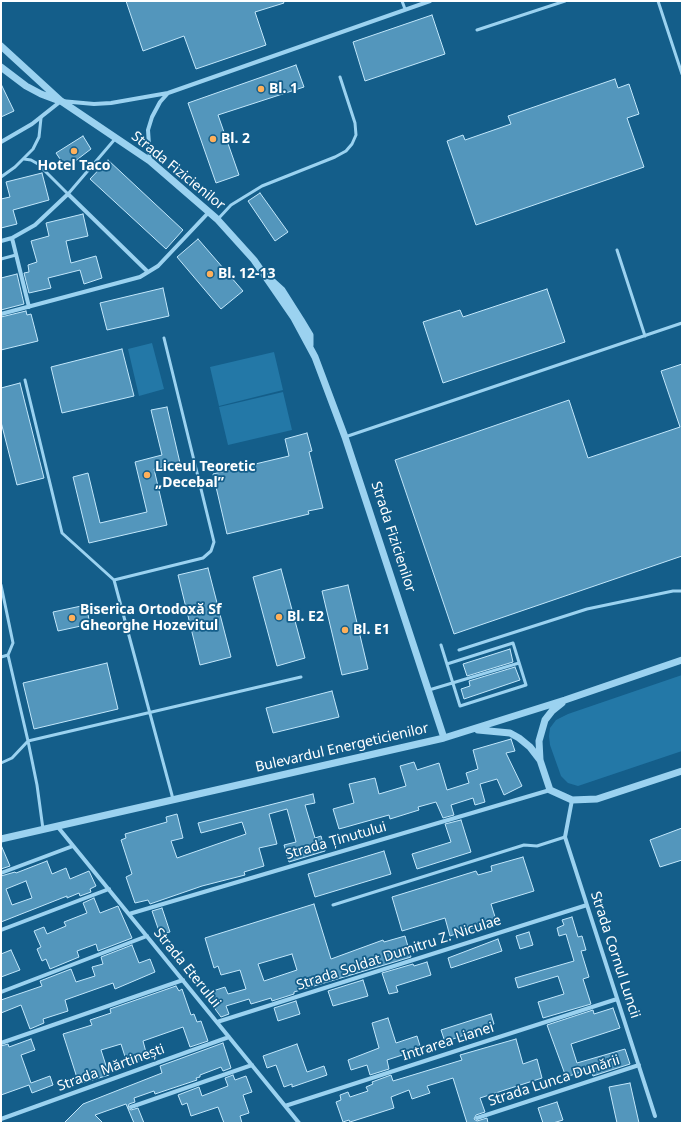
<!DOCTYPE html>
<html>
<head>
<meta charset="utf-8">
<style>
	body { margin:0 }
	#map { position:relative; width:683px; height:1124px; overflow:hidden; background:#145e8a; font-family:"Noto Sans",sans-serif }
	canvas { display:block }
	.frame { position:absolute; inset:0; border:2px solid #fff; pointer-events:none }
</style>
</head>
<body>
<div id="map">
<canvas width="683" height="1124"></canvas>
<div class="frame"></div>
</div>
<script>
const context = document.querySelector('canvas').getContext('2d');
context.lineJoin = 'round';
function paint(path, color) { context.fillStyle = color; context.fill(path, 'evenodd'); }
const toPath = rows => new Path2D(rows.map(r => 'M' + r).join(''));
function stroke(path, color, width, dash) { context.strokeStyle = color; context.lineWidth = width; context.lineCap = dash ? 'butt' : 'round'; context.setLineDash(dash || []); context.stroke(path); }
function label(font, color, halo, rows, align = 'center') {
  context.font = font + ' "Noto Sans",sans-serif'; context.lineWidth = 3.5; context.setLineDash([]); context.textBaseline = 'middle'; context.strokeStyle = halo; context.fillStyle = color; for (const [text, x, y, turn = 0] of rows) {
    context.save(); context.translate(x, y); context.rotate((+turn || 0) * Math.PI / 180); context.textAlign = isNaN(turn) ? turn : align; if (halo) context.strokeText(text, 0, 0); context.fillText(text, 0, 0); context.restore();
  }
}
paint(toPath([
	[152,343,164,389,139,396,128,349],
	[274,352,283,390,219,406,210,367],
	[283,392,292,430,228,445,219,407],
	[682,675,682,751,578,786,568,783,561,776,550,745,549,736,550,728,556,720,568,714]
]), '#2378a7');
const building = toPath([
	[126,1,283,1,284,3,255,12,266,45,196,69,184,36,143,51,126,1],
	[432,15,445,54,365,81,353,42,432,15],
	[296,65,304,87,218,115,239,175,216,183,188,103,296,65],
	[615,79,618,88,629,84,639,114,627,118,644,167,476,225,447,141,463,135,465,140,511,124,508,116,615,79],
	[1,84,14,111,1,117,1,84],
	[83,136,91,149,66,168,56,153,83,136],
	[108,160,183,230,166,249,90,179,108,160],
	[42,173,49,200,13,210,17,224,1,228,1,199,10,197,6,182,42,173],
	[260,193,288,232,275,241,248,201,260,193],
	[83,214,88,236,66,241,71,263,96,256,102,278,84,284,80,270,48,278,51,288,29,293,24,273,29,272,28,265,37,262,31,241,49,236,46,223,83,214],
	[198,239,243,291,221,309,177,257,198,239],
	[17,274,24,304,1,310,1,278,17,274],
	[163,288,169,316,107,330,100,303,163,288],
	[547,289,565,342,443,383,423,322,460,310,463,317,547,289],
	[26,311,27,315,31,314,38,341,1,350,1,317,26,311],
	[122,349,134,396,62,413,51,367,122,349],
	[682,364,682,556,454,634,395,460,569,400,588,458,680,427,661,371,682,364],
	[20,383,44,478,17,485,1,422,1,388,20,383],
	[167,407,180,463,154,469,167,525,89,543,73,477,88,473,100,523,147,512,135,462,162,455,151,410,167,407],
	[307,433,312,451,309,452,323,508,308,511,309,514,227,534,213,474,289,456,285,439,307,433],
	[208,568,231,657,200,665,178,575,208,568],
	[281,569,305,658,277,666,253,577,281,569],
	[348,585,368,669,342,675,322,591,348,585],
	[86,605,90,624,58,631,53,612,86,605],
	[510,649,513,662,467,676,463,664,510,649],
	[107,663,118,709,34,729,23,683,107,663],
	[515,667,520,680,464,699,461,689,470,686,469,681,515,667],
	[332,691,339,717,273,733,266,708,332,691],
	[511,739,515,751,506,753,522,786,504,795,497,779,480,784,485,802,475,805,473,798,451,805,454,815,443,818,436,802,418,807,419,810,390,819,389,815,339,829,333,809,354,803,349,784,375,778,379,794,406,786,400,766,414,762,417,770,439,763,447,790,469,783,466,773,478,769,473,750,511,739],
	[313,794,315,803,305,805,315,838,321,836,325,851,289,862,284,845,296,842,287,809,269,814,277,844,259,848,264,866,244,872,245,875,202,886,150,904,148,900,135,903,126,877,132,874,121,840,126,838,125,834,167,822,166,817,177,814,183,838,171,841,177,858,246,834,242,822,201,833,198,823,313,794],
	[461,820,471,852,417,869,412,854,451,842,445,824,461,820],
	[682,828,682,860,660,867,650,840,682,828],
	[1,845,10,866,1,869,1,845],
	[384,851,391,874,315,897,308,874,384,851],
	[523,857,534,891,491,904,496,920,450,936,445,918,402,931,392,897,476,871,478,875,492,871,491,866,523,857],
	[47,861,52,874,66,868,70,879,89,871,96,886,90,889,91,892,80,896,79,893,67,898,67,896,1,922,1,876,15,872,16,873,47,861],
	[26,881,32,898,12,905,6,889,26,881],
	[94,898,100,913,118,906,132,938,98,951,96,944,77,951,79,957,50,969,46,959,42,961,37,949,41,947,34,931,44,927,47,934,66,926,64,922,87,913,83,903,94,898],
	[314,904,331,959,383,940,384,942,405,936,411,957,294,992,294,994,272,1001,271,998,251,1004,249,999,226,1006,229,1014,221,1017,204,994,225,987,228,994,246,989,240,970,221,975,218,966,214,968,205,938,314,904],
	[292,954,297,970,264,981,258,964,292,954],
	[162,908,170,932,160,934,152,911,162,908],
	[572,917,578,937,582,936,586,950,581,951,589,977,583,979,591,1004,543,1018,538,1002,564,994,558,976,518,988,515,978,574,961,566,934,559,936,557,928,564,925,562,920,572,917],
	[529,932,533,945,520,949,516,936,529,932],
	[498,939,502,951,451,968,448,958,498,939],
	[132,945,139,963,150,959,155,972,115,989,113,983,65,1000,68,1011,43,1019,44,1023,30,1029,21,1005,1,1013,1,1000,42,986,40,981,71,969,76,982,95,976,92,967,103,964,101,957,132,945],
	[11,950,20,970,1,977,1,954,11,950],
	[427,962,431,975,396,986,398,992,389,994,382,973,413,964,414,966,427,962],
	[363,980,368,996,333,1006,328,991,363,980],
	[176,986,179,991,182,989,191,1015,194,1014,197,1022,201,1021,208,1041,190,1047,183,1027,143,1041,147,1056,138,1059,139,1062,128,1066,121,1044,101,1050,109,1075,79,1084,63,1034,92,1025,90,1020,111,1013,110,1009,176,986],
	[296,1001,300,1014,278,1021,274,1008,296,1001],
	[613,1008,620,1028,571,1044,577,1063,625,1049,630,1064,593,1076,590,1069,566,1077,547,1025,593,1010,594,1014,613,1008],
	[491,1014,494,1024,445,1042,441,1030,491,1014],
	[388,1018,396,1043,417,1036,421,1049,387,1060,389,1069,370,1075,367,1065,351,1070,348,1060,379,1048,372,1023,388,1018],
	[31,1039,35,1050,21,1055,31,1083,50,1076,53,1085,32,1093,29,1085,1,1095,1,1046,8,1044,9,1047,31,1039],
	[516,1039,523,1064,537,1059,542,1078,480,1098,485,1112,476,1115,474,1119,477,1121,487,1118,488,1123,467,1123,453,1078,427,1086,430,1093,412,1099,409,1090,391,1097,394,1108,350,1122,349,1120,343,1122,336,1102,341,1100,340,1095,348,1092,350,1097,368,1091,366,1087,373,1084,372,1082,391,1075,393,1081,462,1060,460,1055,516,1039],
	[223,1043,231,1068,223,1071,221,1067,200,1075,200,1077,196,1078,197,1080,155,1094,154,1091,134,1098,135,1102,129,1104,128,1108,131,1110,138,1108,144,1123,134,1123,126,1104,95,1115,103,1123,64,1123,83,1104,162,1073,160,1066,223,1043],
	[297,1044,307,1072,324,1066,327,1075,292,1087,292,1084,284,1087,276,1065,267,1068,263,1056,297,1044],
	[233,1075,235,1080,246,1076,252,1092,243,1095,249,1113,240,1116,242,1123,224,1123,218,1107,191,1116,187,1103,182,1105,178,1095,199,1087,202,1096,228,1086,225,1078,233,1075],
	[630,1083,639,1123,617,1123,609,1087,630,1083],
	[557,1102,563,1120,553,1123,543,1123,538,1108,557,1102]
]);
paint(building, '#5396bc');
stroke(building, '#c2e7fb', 1);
stroke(toPath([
	[402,1,405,9],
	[658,1,682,74],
	[477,30,565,1],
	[24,159,31,160,38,164,68,194,115,139],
	[1,177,15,167,33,149,39,137,41,118],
	[218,219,231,205,262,186,335,157,346,151,352,144,356,135,355,123,340,77],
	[617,250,645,336],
	[1,259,16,255],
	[25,380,62,533,114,580,173,799],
	[345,437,682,323],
	[114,580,203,558,211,551,214,542,164,338],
	[1,585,13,643,8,655,28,741,12,758,1,763],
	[441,645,460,706,526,685,513,643,447,664],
	[459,650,587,609,673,591,682,591],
	[1,657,8,655],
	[429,690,519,663],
	[43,829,37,785,28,741,301,677],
	[333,905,524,845,537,846,565,837]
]), '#9bd2f0', 3);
stroke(toPath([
	[1,142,32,124,61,101,94,104,111,103,168,93,430,1],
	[150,160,148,130,152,117,160,102,168,93],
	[12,238,29,307],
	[1,241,12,238,35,225,68,194,148,272],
	[1,314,140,277,158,266,209,212],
	[572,800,565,837,655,1116],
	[57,826,299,1123],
	[1,873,73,846],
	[129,914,550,790],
	[1,930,109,889],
	[1,992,147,936],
	[217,1022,587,905],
	[1,1043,183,980],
	[285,1106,617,999],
	[131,1107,252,1065],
	[477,1118,639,1065],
	[1,1119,229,1037]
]), '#9bd2f0', 4);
stroke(toPath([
	[1,46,61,101,150,161,217,219,254,260,294,318,315,357,345,437,444,738],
	[1,67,26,86,41,94,57,100],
	[270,279,282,290,301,320,310,335,310,345],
	[562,703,552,711,545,720,539,741,540,760,550,790,572,800,597,799,682,771],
	[478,730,510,733,519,738,530,747,540,760],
	[1,839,444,738,565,700,682,660]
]), '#9bd2f0', 7);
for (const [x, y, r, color] of [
	[261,89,4,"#ffb05a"],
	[213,139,4,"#ffb05a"],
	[74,151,4,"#ffb05a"],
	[210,274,4,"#ffb05a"],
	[147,475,4,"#ffb05a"],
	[279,617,4,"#ffb05a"],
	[72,618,4,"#ffb05a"],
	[345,630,4,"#ffb05a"]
]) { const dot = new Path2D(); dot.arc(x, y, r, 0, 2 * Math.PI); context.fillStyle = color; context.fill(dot); stroke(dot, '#145e8a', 1.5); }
label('bold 14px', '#fff', '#145e8a', [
	["Bl. 1",269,89],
	["Bl. 2",221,139],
	["Hotel Taco",74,166,"center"],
	["Bl. 12-13",218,274],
	["Liceul Teoretic",155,467],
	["„Decebal”",155,483],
	["Biserica Ortodoxă Sf",80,610],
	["Gheorghe Hozevitul",80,626],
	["Bl. E2",287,617],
	["Bl. E1",353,630]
], 'left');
label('14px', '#fff', '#145e8a', [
	["Strada Fizicienilor",178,171,39],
	["Strada Fizicienilor",393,537,72],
	["Bulevardul Energeticienilor",342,748,-13],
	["Strada Ținutului",336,841,-16],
	["Strada Soldat Dumitru Z. Niculae",399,953,-18],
	["Strada Cornul Luncii",615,955,72],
	["Strada Eterului",187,968,51],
	["Intrarea Lianei",448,1042,-18],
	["Strada Mărtinești",111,1068,-20],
	["Strada Lunca Dunării",554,1081,-18]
]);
</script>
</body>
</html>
